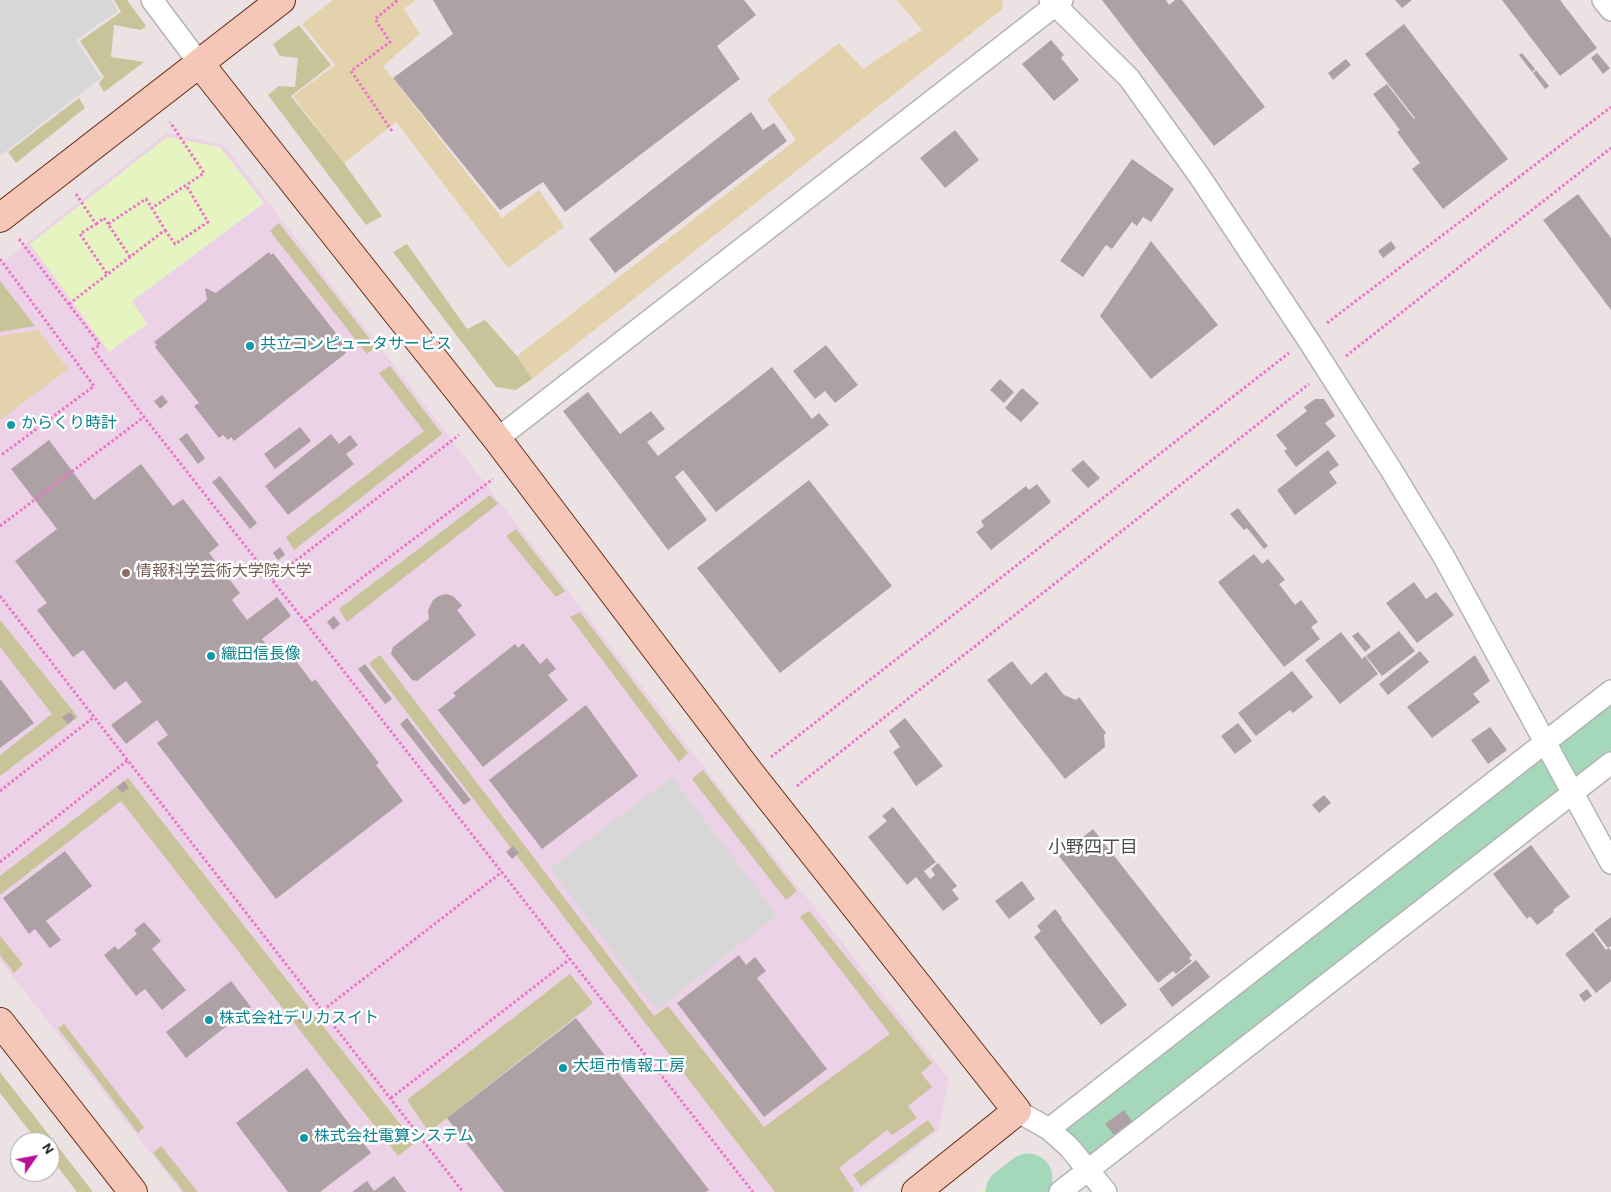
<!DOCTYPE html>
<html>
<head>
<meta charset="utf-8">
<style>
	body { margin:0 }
	#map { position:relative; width:1611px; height:1192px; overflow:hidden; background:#ece2e3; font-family:Overpass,sans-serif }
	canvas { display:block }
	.north { position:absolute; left:10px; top:1132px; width:50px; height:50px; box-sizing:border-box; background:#fff; border:1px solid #a4a4a4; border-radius:50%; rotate:57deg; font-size:14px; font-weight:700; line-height:20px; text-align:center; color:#1b1b1b }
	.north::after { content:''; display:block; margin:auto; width:18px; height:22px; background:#b71098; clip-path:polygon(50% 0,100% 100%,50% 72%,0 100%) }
</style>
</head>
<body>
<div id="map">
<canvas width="1611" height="1192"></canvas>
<div class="north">N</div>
</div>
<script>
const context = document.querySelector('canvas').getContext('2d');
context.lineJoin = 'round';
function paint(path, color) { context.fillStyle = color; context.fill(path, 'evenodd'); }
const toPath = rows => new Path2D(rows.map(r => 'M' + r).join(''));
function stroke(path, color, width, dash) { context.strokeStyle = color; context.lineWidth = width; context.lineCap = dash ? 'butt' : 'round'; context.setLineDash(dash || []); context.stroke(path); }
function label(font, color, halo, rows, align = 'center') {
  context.font = font + ' Overpass,"Noto Sans JP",sans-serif'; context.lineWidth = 5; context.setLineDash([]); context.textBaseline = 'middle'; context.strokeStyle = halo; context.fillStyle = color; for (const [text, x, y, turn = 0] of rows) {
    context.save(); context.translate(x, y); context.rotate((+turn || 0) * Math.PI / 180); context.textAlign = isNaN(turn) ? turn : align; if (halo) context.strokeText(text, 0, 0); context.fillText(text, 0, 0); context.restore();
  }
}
paint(toPath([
	[167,133,224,145,708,772,949,1079,938,1131,858,1192,181,1192,0,960,0,264]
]), '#ecd2e6');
paint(toPath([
	[333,0,416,0,404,9,420,34,383,66,502,218,539,190,564,227,508,268,396,122,344,163,293,96,335,65,302,24],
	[897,0,1003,0,1002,9,532,379,517,356,796,140,767,99,839,43,863,69,922,30],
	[38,330,68,369,0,420,0,336]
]), '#e3d2ab');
paint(toPath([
	[114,0,127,0,146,26,141,30,114,25,111,57,144,62,104,92,99,83,104,77,80,41,121,12],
	[299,25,331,65,291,96,344,163,382,216,366,225,268,95,279,86,295,87,298,58,280,56,273,44],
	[79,98,85,108,16,163,8,152],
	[279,223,376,347,367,354,270,231],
	[407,244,467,329,485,320,517,356,532,379,516,390,496,387,393,252],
	[0,281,35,326,0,332],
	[390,366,442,434,294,550,286,537,424,431,379,373],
	[490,495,498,504,347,622,339,609],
	[516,529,565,591,556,597,506,536],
	[580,612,688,753,679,762,570,617],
	[0,620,78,717,0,776,0,755,52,714,0,647],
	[380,655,654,1016,668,1006,764,1127,890,1034,800,917,809,911,932,1063,921,1073,932,1087,908,1106,917,1118,892,1135,887,1130,839,1168,854,1190,852,1192,775,1192,369,663],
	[703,770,797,891,786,900,692,779],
	[128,778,415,1143,398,1156,121,801,0,895,0,876],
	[0,936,23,964,14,973,0,955],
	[570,974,593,1003,429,1132,407,1100],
	[64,1024,144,1127,138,1133,58,1028],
	[0,1072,93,1192,77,1192,50,1157,50,1142,38,1142,0,1093],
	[928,1120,935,1130,861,1186,853,1175],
	[161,1146,198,1192,184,1192,153,1153]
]), '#c8c399');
paint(toPath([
	[167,137,220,147,264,203,132,301,147,324,109,352,30,244],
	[1016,1165,1039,1192,981,1192]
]), '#e6f4c1');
paint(toPath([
	[0,0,111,0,118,11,76,40,101,78,0,156],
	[672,777,777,915,657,1010,550,869]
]), '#d7d7d7');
stroke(toPath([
	[1578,754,1611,728],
	[1087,1132,1546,779],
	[1010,1192,1028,1178]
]), '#a5d7ba', 49);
paint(toPath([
	[433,0,744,0,756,15,717,46,740,79,565,212,543,182,500,210,393,78,453,34],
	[1102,0,1166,0,1169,5,1175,0,1182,0,1265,107,1214,146],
	[1395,0,1412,0,1402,8],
	[1502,0,1560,0,1597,48,1560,76],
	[1404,24,1508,159,1443,209,1412,169,1420,163,1397,132,1400,130,1373,94,1387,84,1414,119,1415,118,1365,54],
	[1051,40,1064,55,1061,58,1079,80,1054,101,1022,64],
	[1522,53,1535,69,1532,72,1519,55],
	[1597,53,1610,68,1603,74,1591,58],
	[1346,59,1351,65,1333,80,1328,73],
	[1536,70,1549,86,1545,89,1533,73],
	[751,112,763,130,774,123,787,141,615,273,589,239],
	[955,130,979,160,945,188,920,158],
	[1132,159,1174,189,1151,222,1143,217,1137,226,1132,222,1112,249,1106,245,1083,277,1060,261],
	[1578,194,1611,238,1611,310,1543,220],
	[1151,241,1218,325,1151,379,1100,316],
	[1391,241,1396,248,1383,258,1378,251],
	[269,252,271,255,273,253,346,346,343,348,346,353,234,441,231,437,228,440,223,435,219,438,194,406,199,403,155,347,157,345,154,342,207,300,205,288,216,293],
	[826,345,858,385,835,403,825,391,815,399,793,371],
	[772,367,812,419,819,413,829,425,716,512,683,470,675,477,707,520,668,550,563,411,588,392,620,434,651,411,665,429,647,442,658,456],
	[1000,379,1014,392,1004,403,990,390],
	[1022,388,1039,403,1021,422,1005,408],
	[162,395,168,402,160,409,154,401],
	[1315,399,1324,399,1335,416,1325,423,1336,436,1296,467,1284,451,1287,449,1276,435,1307,411,1304,407],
	[300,427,311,441,275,469,264,454],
	[187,433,205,458,198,464,179,439],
	[331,434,339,444,350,435,358,445,346,454,354,464,288,515,265,486],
	[49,440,94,500,141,464,173,506,183,499,219,545,209,553,240,593,232,600,247,620,277,597,291,616,262,639,273,654,284,645,312,682,315,679,379,763,376,765,403,801,276,899,157,743,168,735,157,720,126,744,111,725,142,702,126,681,114,690,83,650,73,657,37,610,47,603,15,561,57,529,11,469],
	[1328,450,1339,465,1329,472,1337,483,1295,515,1277,490],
	[1083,460,1100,478,1088,488,1071,470],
	[220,476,257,523,250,529,212,482],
	[809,480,892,586,780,673,697,568],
	[1037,484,1051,502,991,550,976,532,984,526,981,521,1026,486,1029,490],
	[1238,508,1268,546,1264,549,1247,528,1244,530,1230,514],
	[280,547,285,555,278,560,273,553],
	[1254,554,1262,564,1268,559,1285,580,1279,584,1295,605,1301,600,1318,622,1311,627,1320,639,1284,667,1218,582],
	[1414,582,1426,599,1436,592,1454,615,1417,643,1386,603],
	[446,594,453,596,461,604,462,606,457,610,476,635,417,681,412,680,391,654,393,647,429,619,428,610,433,600,439,596],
	[334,616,340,624,333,630,327,622],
	[1399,631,1415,651,1382,676,1366,656],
	[1341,632,1362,659,1365,656,1378,674,1340,704,1305,660],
	[1358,632,1371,647,1365,652,1352,636],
	[523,643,540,664,547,658,556,669,548,675,568,700,483,767,438,710,456,696,453,693,515,644,518,648],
	[1420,651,1429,662,1388,695,1379,684],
	[1475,655,1490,681,1473,694,1480,702,1432,738,1407,707],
	[1012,661,1031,685,1046,672,1064,695,1076,700,1079,697,1106,733,1104,735,1105,747,1065,779,987,680],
	[365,664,392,699,385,704,358,669],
	[1292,671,1313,697,1293,713,1290,710,1256,736,1238,713],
	[0,679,34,723,0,748],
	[586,705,638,776,542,849,489,780],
	[70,712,75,718,68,724,62,717],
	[407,718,471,800,464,805,400,724],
	[905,718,943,766,916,786,893,752,900,747,889,731],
	[1238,723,1252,741,1235,754,1221,736],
	[1490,727,1507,750,1488,764,1471,740],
	[124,781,129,788,122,793,117,787],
	[1324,795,1331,803,1319,813,1312,805],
	[893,807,936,862,924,871,930,879,935,875,931,869,938,863,957,886,943,897,952,890,959,899,943,911,916,877,907,885,868,837,887,821,882,816],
	[1093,829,1192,955,1189,958,1192,961,1176,974,1173,971,1158,983,1059,856],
	[1531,845,1570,897,1553,910,1554,912,1537,925,1530,916,1527,919,1493,874],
	[513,846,519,853,512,859,506,852],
	[65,851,92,886,46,921,61,940,50,948,35,929,29,934,3,898],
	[1022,881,1035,899,1009,919,995,901],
	[1055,909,1062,918,1061,919,1127,1005,1101,1025,1034,937,1041,931,1037,926],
	[1611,917,1611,946,1608,948,1594,930],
	[144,922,161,941,152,949,186,990,162,1010,145,989,136,996,104,955,115,946,118,950,137,934,134,930],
	[1593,932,1606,950,1609,948,1611,951,1611,981,1596,993,1565,954],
	[739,955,746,965,755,957,766,971,757,978,827,1069,764,1117,677,1003],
	[1196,960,1210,977,1172,1007,1159,989],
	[231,981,251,1007,186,1058,166,1032],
	[1587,989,1592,996,1584,1002,1579,995],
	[302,1010,308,1017,300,1023,295,1015],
	[576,1018,709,1190,706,1192,504,1192,447,1118],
	[307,1068,371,1153,320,1192,288,1192,236,1123],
	[1124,1110,1132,1121,1114,1135,1105,1124],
	[394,1176,406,1192,352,1192,367,1181,374,1191]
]), '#ada1a6');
const street = toPath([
	[152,0,200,64],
	[1050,0,1129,78,1200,177,1307,338,1390,468,1444,557,1611,863],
	[1603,0,1611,10],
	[497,439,1062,0],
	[1017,1111,1049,1129,1069,1147,1106,1192],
	[1049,1129,1611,691],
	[1060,1192,1611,763]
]);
const secondary = toPath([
	[200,64,497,439,750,773,1017,1111,916,1192],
	[0,218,281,0],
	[0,1022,133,1192]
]);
stroke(street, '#b4b4b4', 24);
stroke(secondary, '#68280d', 30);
stroke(toPath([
	[392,131,351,71,390,42,375,19,398,0],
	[76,194,96,224,80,234,107,274],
	[96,224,104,218,108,224],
	[165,230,175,244,208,222,186,185],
	[19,239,100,345,93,349,144,417,753,1192],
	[130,257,108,224,146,199,152,208],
	[0,259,94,386,0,456],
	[69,304,165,230,152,208,204,173,170,122],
	[1327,323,1611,107],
	[1346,356,1611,148],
	[0,526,144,417],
	[272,579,459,435],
	[0,596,463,1192],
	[305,621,493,479],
	[771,757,1289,353],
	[797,786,1309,384],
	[0,791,94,717],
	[0,862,128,760],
	[323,1010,502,872],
	[391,1098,570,959]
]), '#ee71ca', 3, [2.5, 2.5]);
stroke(street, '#fff', 21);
stroke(secondary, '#f4c7b8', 28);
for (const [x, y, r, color] of [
	[250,346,5,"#0f9aa8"],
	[11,425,5,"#0f9aa8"],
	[126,573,5,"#8d6e63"],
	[211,656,5,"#0f9aa8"],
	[209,1020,5,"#0f9aa8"],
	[563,1068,5,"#0f9aa8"],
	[304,1138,5,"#0f9aa8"]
]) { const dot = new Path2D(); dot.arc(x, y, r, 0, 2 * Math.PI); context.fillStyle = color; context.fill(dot); stroke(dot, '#fff', 2); }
label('16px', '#0d838f', '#fff', [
	["共立コンピュータサービス",260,346],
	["からくり時計",21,425],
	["織田信長像",221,656],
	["株式会社デリカスイト",219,1020],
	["大垣市情報工房",573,1068],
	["株式会社電算システム",314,1138]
], 'left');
label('16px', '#785e54', '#fff', [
	["情報科学芸術大学院大学",136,573]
], 'left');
label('18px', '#4e4e4e', '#fff', [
	["小野四丁目",1093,849]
]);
</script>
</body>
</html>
